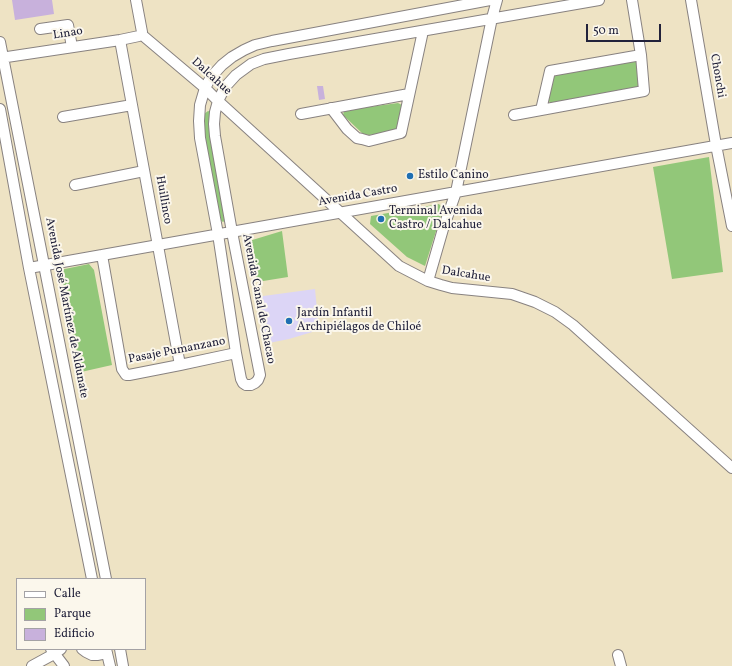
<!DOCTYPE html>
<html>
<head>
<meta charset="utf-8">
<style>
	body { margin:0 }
	#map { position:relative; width:732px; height:666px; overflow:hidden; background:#eee3c4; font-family:Vollkorn,serif }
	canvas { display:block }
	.legend { position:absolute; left:16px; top:578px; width:130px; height:72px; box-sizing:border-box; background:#fbf7ec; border:1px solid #a4a2a5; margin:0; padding:5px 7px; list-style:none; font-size:12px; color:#22223b }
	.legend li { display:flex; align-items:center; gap:8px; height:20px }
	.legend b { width:20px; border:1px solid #a4a2a5 }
	.scale { position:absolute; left:586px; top:24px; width:75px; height:18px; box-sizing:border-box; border:2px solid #22223b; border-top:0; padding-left:5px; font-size:12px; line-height:14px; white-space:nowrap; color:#22223b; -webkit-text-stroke:3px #fbf7ec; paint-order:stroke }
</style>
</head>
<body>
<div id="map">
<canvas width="732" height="666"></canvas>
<ul class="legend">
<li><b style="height:5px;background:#fff"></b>Calle</li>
<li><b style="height:11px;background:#92c779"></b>Parque</li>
<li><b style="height:11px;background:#c8b1dc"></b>Edificio</li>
</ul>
<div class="scale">50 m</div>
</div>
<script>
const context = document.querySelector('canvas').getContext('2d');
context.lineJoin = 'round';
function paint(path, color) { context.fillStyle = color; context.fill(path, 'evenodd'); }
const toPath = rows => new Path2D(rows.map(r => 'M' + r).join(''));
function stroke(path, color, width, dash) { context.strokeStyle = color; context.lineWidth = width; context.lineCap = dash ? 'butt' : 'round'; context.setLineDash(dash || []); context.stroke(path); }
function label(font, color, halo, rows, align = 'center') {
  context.font = font + ' Vollkorn,serif'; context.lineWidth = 4; context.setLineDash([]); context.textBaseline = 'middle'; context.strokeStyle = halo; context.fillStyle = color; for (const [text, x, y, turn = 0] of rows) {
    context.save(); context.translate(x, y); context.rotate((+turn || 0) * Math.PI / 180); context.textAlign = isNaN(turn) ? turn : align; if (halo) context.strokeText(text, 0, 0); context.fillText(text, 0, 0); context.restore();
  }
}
paint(toPath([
	[315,289,319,330,289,339,264,344,256,297]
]), '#dcd5f6');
paint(toPath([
	[635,61,637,61,641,87,551,104,548,100,554,75],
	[398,103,402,105,397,128,395,130,390,132,369,135,363,134,343,115,344,111,347,110],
	[208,111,211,112,226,220,223,222,220,220,204,132,204,114],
	[709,157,723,272,672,279,653,167],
	[439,204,443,209,425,266,407,257,370,224,371,216],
	[282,231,288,277,257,282,249,241],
	[89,264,94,270,112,365,81,372,60,270]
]), '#92c779');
paint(toPath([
	[12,0,52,0,54,14,15,20],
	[317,86,323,86,325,99,319,100]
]), '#c8b1dc');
const minor = toPath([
	[136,0,142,32,141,34,205,88,218,101,399,266,428,281,441,285,452,288,512,294,535,302,555,312,573,325,732,468],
	[490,0,272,41,255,45,244,50,232,57,222,65,211,77,205,88,200,105,199,121,200,138,218,234,236,353,241,379,243,383,246,385,251,385,255,383,258,380,260,375,232,232,215,136,214,124,215,112,218,101,225,87,236,75,251,64,264,59,289,54,599,0],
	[691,0,716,145,732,226],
	[40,29,68,25,72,47],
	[120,40,180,365],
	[0,42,106,579],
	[0,58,120,40,139,36,141,34],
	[331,108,347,129,357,138,362,139,369,141,401,133,423,31],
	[0,109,29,268,92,579],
	[541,110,550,71,641,55],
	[301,114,409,94],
	[514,115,644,91,641,55,632,0],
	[63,117,132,105],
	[75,185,144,171],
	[102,255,122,369,126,375,129,375,180,365,236,353],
	[29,268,732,143],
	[428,281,443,229,456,192,492,18,497,0],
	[51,649,64,666],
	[82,649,86,652,92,655,97,655,107,653],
	[106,649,110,666],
	[120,649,123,666],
	[618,655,621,666],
	[32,666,54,654,61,649]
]);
stroke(minor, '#888280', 12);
stroke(minor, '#fff', 10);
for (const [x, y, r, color] of [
	[410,176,4,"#1f6fb2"],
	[381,219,4,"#1f6fb2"],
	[289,321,4,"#1f6fb2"]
]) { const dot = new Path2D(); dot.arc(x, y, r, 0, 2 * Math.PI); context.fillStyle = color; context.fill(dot); stroke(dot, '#fbf7ec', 1.5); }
label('12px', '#22223b', '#fbf7ec', [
	["Linao",68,34,-9],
	["Chonchi",717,76,80],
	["Dalcahue",211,77,42],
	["Avenida Castro",358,196,-10],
	["Huillinco",163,200,80],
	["Dalcahue",466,275,9],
	["Avenida Canal de Chacao",258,299,79],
	["Avenida José Martínez de Aldunate",66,308,79],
	["Pasaje Pumanzano",177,351,-11]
]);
label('12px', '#22223b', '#fbf7ec', [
	["Estilo Canino",418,176],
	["Terminal Avenida",389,212],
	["Castro / Dalcahue",389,226],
	["Jardín Infantil",297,314],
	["Archipiélagos de Chiloé",297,328]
], 'left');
</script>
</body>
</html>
